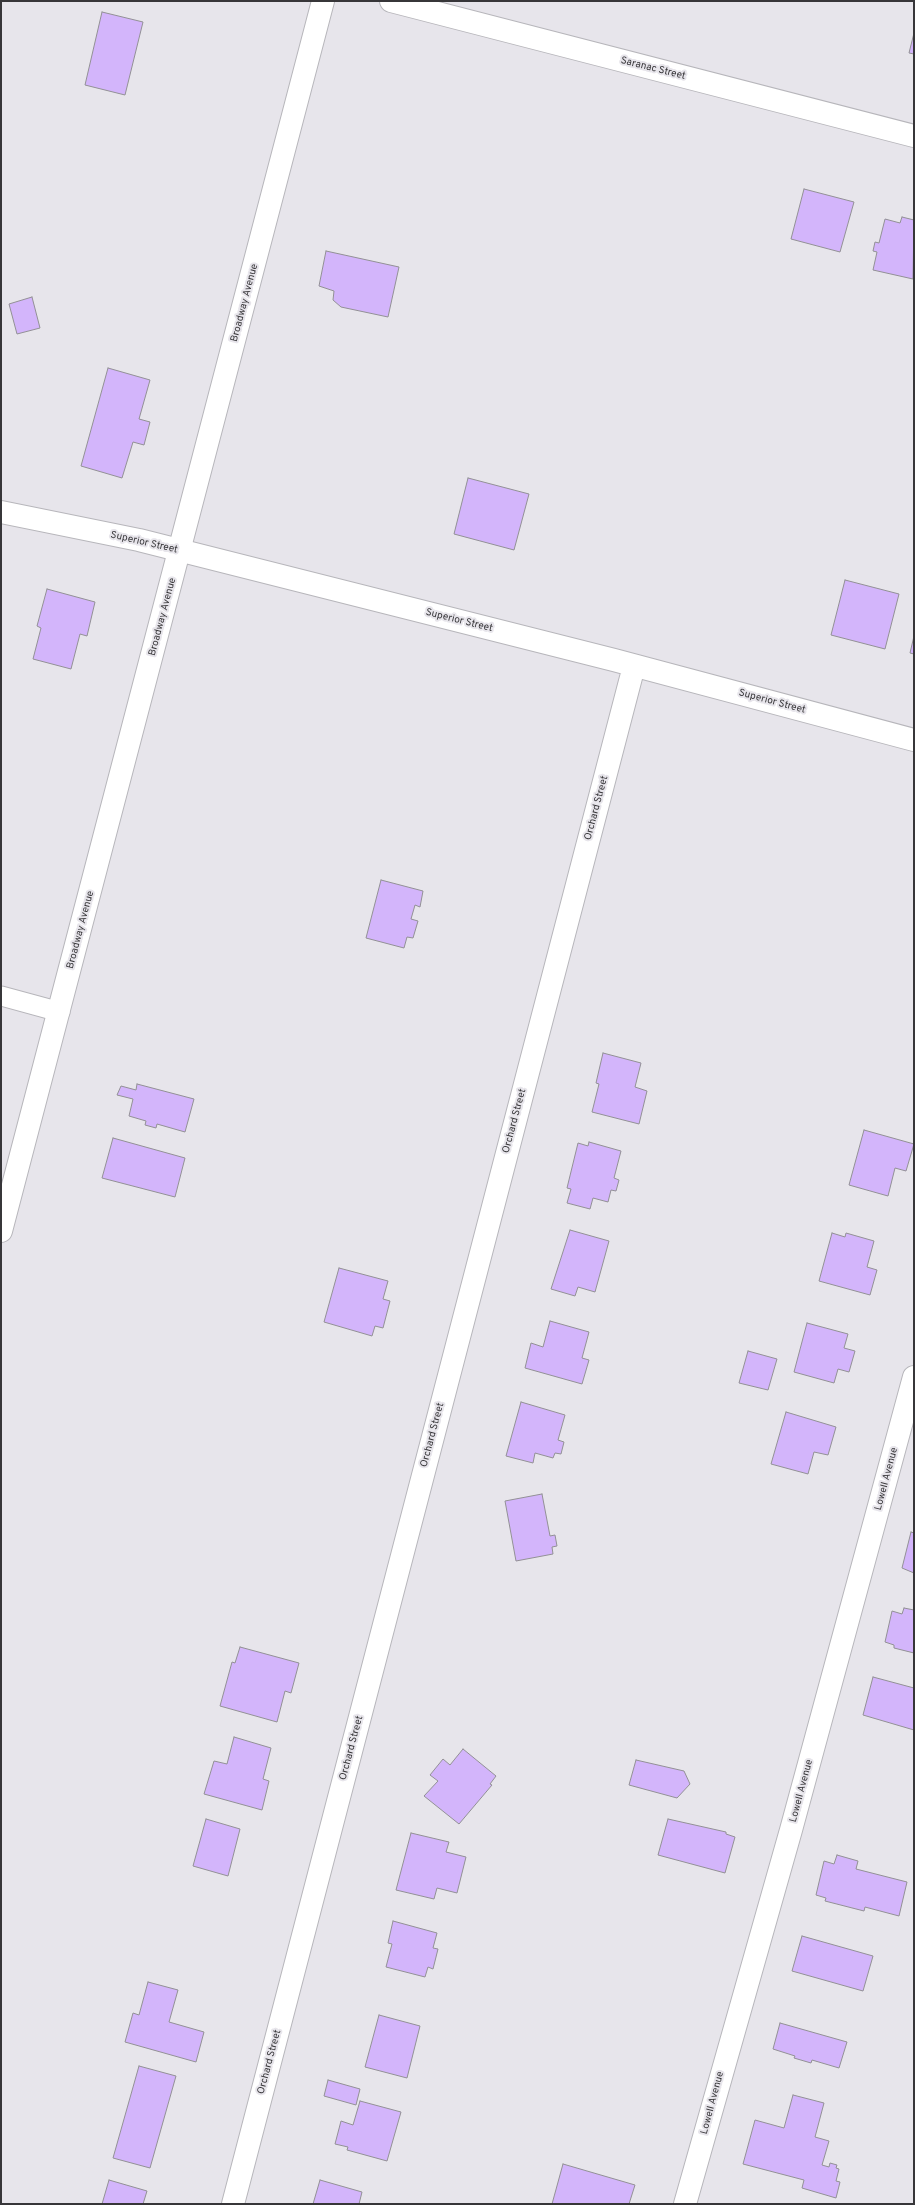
<!DOCTYPE html>
<html>
<head>
<meta charset="utf-8">
<style>
	body { margin:0 }
	#map { position:relative; width:915px; height:2205px; overflow:hidden; background:#e7e5eb; font-family:Overpass,sans-serif }
	canvas { display:block }
	.frame { position:absolute; inset:0; border:2px solid #373639; pointer-events:none }
</style>
</head>
<body>
<div id="map">
<canvas width="915" height="2205"></canvas>
<div class="frame"></div>
</div>
<script>
const context = document.querySelector('canvas').getContext('2d');
context.lineJoin = 'round';
function paint(path, color) { context.fillStyle = color; context.fill(path, 'evenodd'); }
const toPath = rows => new Path2D(rows.map(r => 'M' + r).join(''));
function stroke(path, color, width, dash) { context.strokeStyle = color; context.lineWidth = width; context.lineCap = dash ? 'butt' : 'round'; context.setLineDash(dash || []); context.stroke(path); }
function label(font, color, halo, rows, align = 'center') {
  context.font = font + ' Overpass,sans-serif'; context.lineWidth = 4; context.setLineDash([]); context.textBaseline = 'middle'; context.strokeStyle = halo; context.fillStyle = color; for (const [text, x, y, turn = 0] of rows) {
    context.save(); context.translate(x, y); context.rotate((+turn || 0) * Math.PI / 180); context.textAlign = isNaN(turn) ? turn : align; if (halo) context.strokeText(text, 0, 0); context.fillText(text, 0, 0); context.restore();
  }
}
const building = toPath([
	[102,12,143,22,125,95,85,85,102,12],
	[914,33,914,54,909,53,914,33],
	[804,189,854,202,840,252,791,239,804,189],
	[902,217,914,220,913,279,873,270,877,252,873,251,875,242,879,243,885,219,900,223,902,217],
	[326,251,399,267,388,317,341,307,333,300,334,291,319,286,326,251],
	[32,297,40,328,17,334,9,304,32,297],
	[108,368,150,380,139,419,150,422,144,445,133,442,122,478,81,466,108,368],
	[468,478,529,494,514,550,454,534,468,478],
	[845,580,899,594,885,649,831,635,845,580],
	[47,589,95,602,87,636,80,634,71,669,33,659,41,628,37,626,47,589],
	[914,636,914,654,910,653,914,636],
	[381,880,423,891,420,907,415,905,411,919,418,921,413,938,407,937,404,948,366,938,381,880],
	[603,1053,641,1063,635,1087,647,1091,639,1124,592,1112,599,1084,596,1083,603,1053],
	[137,1084,194,1099,185,1132,157,1124,156,1128,145,1125,146,1121,129,1116,133,1099,117,1095,121,1086,136,1090,137,1084],
	[864,1130,914,1144,906,1171,895,1168,888,1196,849,1185,864,1130],
	[113,1138,185,1158,175,1197,102,1178,113,1138],
	[589,1142,621,1151,614,1178,619,1180,616,1191,611,1190,608,1202,593,1198,590,1209,567,1203,571,1189,567,1188,578,1143,588,1146,589,1142],
	[570,1230,609,1241,595,1292,578,1287,575,1296,551,1289,570,1230],
	[832,1233,845,1237,846,1233,874,1241,867,1267,877,1270,870,1295,819,1281,832,1233],
	[339,1268,388,1281,383,1299,390,1301,383,1328,375,1326,372,1336,324,1322,339,1268],
	[550,1321,589,1332,582,1358,589,1360,582,1384,525,1368,531,1343,543,1347,550,1321],
	[807,1323,848,1334,844,1348,855,1351,849,1372,838,1369,834,1383,794,1372,807,1323],
	[748,1351,777,1359,768,1390,739,1383,748,1351],
	[521,1402,565,1415,558,1440,564,1442,561,1454,555,1453,553,1458,535,1453,533,1463,506,1456,521,1402],
	[786,1412,836,1427,828,1455,814,1452,808,1474,771,1464,786,1412],
	[542,1494,550,1536,555,1535,557,1546,552,1547,553,1554,516,1561,505,1501,542,1494],
	[911,1532,914,1533,914,1573,902,1568,911,1532],
	[904,1608,914,1610,914,1653,894,1648,894,1645,885,1642,892,1611,902,1614,904,1608],
	[240,1647,299,1663,291,1693,285,1691,277,1722,220,1706,232,1662,235,1663,240,1647],
	[873,1677,914,1688,914,1730,863,1715,873,1677],
	[234,1737,271,1748,263,1779,269,1781,262,1810,204,1794,214,1761,227,1764,234,1737],
	[463,1749,496,1776,490,1784,492,1785,459,1824,424,1796,438,1781,430,1775,443,1759,450,1765,463,1749],
	[636,1760,684,1771,690,1784,677,1798,629,1785,636,1760],
	[206,1819,240,1829,228,1876,193,1866,206,1819],
	[668,1819,726,1832,726,1834,735,1837,725,1873,658,1855,668,1819],
	[411,1833,449,1842,446,1852,466,1857,457,1893,437,1888,434,1899,396,1890,411,1833],
	[837,1855,858,1861,856,1869,907,1882,899,1916,865,1907,864,1911,825,1901,826,1898,816,1895,824,1861,834,1864,837,1855],
	[393,1921,437,1933,433,1948,438,1949,433,1969,428,1967,425,1977,386,1967,392,1944,388,1943,393,1921],
	[802,1936,873,1956,863,1991,792,1971,802,1936],
	[148,1982,178,1990,169,2022,204,2032,196,2062,125,2042,133,2013,139,2015,148,1982],
	[379,2015,420,2026,407,2078,365,2067,379,2015],
	[780,2023,847,2042,839,2068,812,2060,811,2063,794,2058,795,2056,773,2049,780,2023],
	[139,2066,176,2076,150,2168,113,2158,139,2066],
	[328,2080,360,2089,356,2105,324,2096,328,2080],
	[793,2095,824,2103,815,2137,829,2141,822,2165,829,2167,830,2163,837,2165,836,2168,839,2169,836,2181,840,2182,836,2198,802,2188,804,2180,743,2164,755,2120,784,2128,793,2095],
	[360,2101,401,2112,387,2161,347,2150,348,2147,335,2144,341,2121,353,2125,360,2101],
	[563,2164,635,2185,629,2204,552,2204,563,2164],
	[109,2180,147,2191,143,2204,102,2204,109,2180],
	[320,2180,362,2192,359,2204,313,2204,320,2180]
]);
paint(building, '#d3b5fb');
stroke(building, '#929095', 1);
const lane = toPath([
	[1,996,60,1012]
]);
const street = toPath([
	[391,1,914,136],
	[1,512,139,540,614,660,914,740],
	[233,2204,634,666],
	[685,2204,791,1830,914,1377]
]);
const secondary = toPath([
	[1,1231,323,1]
]);
stroke(lane, '#b7b6bb', 21);
stroke(street, '#b7b6bb', 24);
stroke(secondary, '#b7b6bb', 24);
stroke(lane, '#fff', 19);
stroke(street, '#fff', 22);
stroke(secondary, '#fff', 22);
label('10px', '#373639', '#e7e5eb', [
	["Saranac Street",653,69,14],
	["Broadway Avenue",245,303,-75],
	["Superior Street",144,543,13],
	["Broadway Avenue",163,617,-75],
	["Superior Street",459,621,14],
	["Superior Street",772,702,15],
	["Orchard Street",597,808,-75],
	["Broadway Avenue",81,930,-75],
	["Orchard Street",515,1121,-75],
	["Orchard Street",433,1435,-75],
	["Lowell Avenue",887,1479,-75],
	["Orchard Street",352,1748,-75],
	["Lowell Avenue",802,1791,-75],
	["Orchard Street",270,2062,-75],
	["Lowell Avenue",713,2103,-75]
]);
</script>
</body>
</html>
